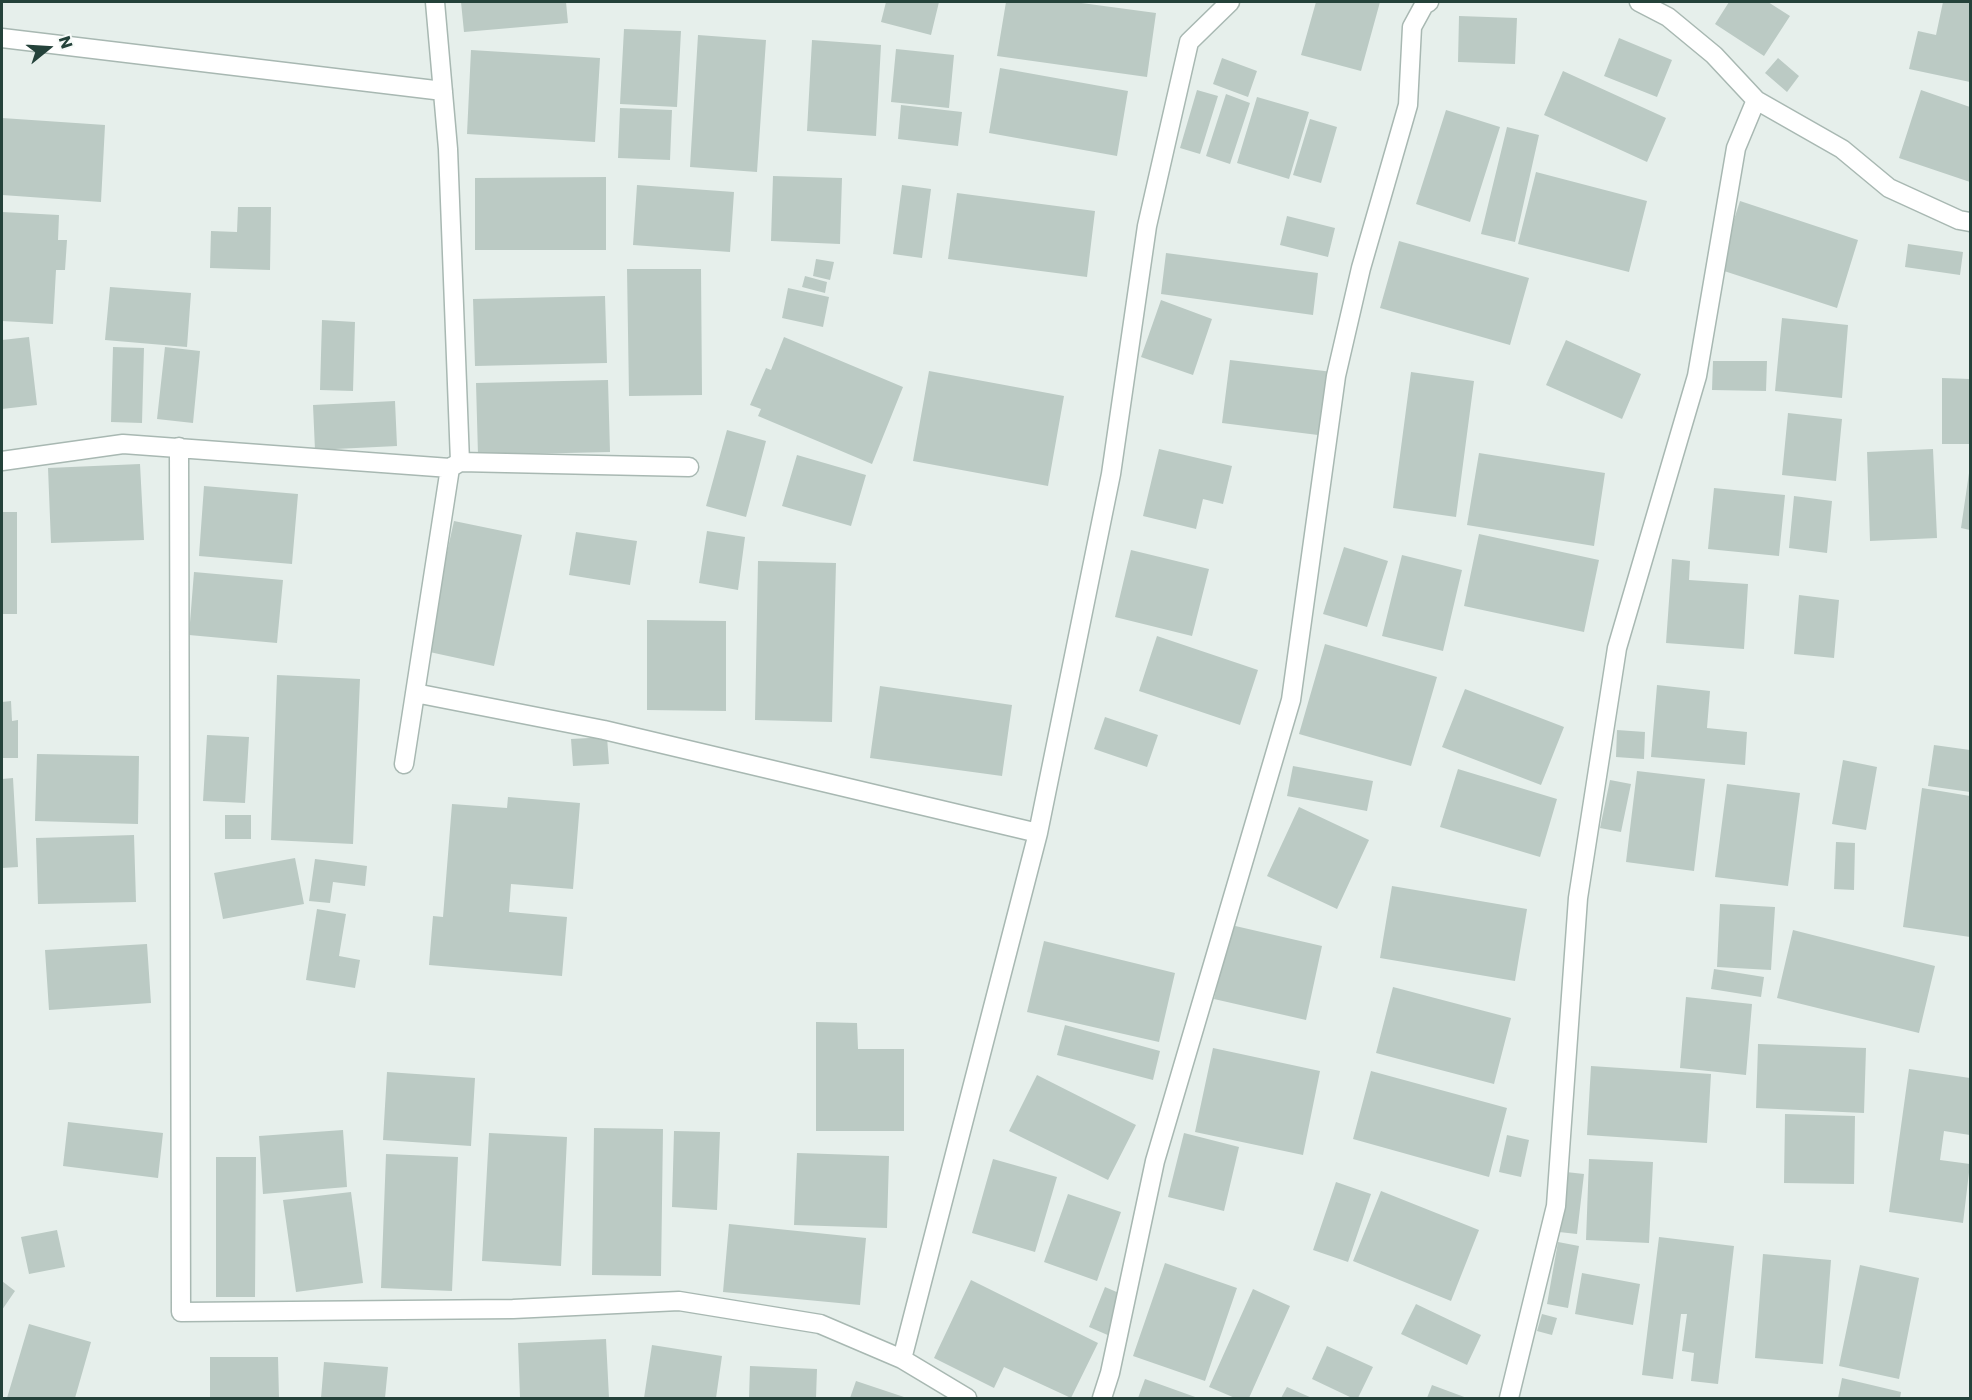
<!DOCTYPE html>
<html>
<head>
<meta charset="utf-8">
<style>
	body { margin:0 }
	#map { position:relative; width:1972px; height:1400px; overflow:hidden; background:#e6efeb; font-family:Poppins,sans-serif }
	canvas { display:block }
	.frame { position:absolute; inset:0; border:3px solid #24423a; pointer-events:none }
	.north { position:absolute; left:18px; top:18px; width:60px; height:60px; -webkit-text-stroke:4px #f7fbf9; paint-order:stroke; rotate:72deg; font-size:16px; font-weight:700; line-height:24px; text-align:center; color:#24423a }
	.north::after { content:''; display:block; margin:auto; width:21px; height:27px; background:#24423a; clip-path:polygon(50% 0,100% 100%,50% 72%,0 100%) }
</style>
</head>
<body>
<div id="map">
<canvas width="1972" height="1400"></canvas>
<div class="frame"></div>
<div class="north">N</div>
</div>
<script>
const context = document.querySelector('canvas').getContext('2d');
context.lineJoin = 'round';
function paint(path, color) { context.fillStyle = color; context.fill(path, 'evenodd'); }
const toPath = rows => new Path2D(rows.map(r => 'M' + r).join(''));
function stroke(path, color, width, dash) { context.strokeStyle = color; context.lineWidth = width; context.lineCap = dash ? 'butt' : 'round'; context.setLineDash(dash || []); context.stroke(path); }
paint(toPath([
	[461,2,566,2,568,23,464,32],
	[886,2,939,2,931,35,881,22],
	[1006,2,1074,2,1156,13,1147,77,997,56],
	[1316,2,1380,2,1361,71,1301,55],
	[1729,2,1768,2,1790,16,1764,56,1715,24],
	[1943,2,1970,2,1970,82,1909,69,1918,31,1936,35],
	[1459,16,1517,18,1515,64,1458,62],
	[624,29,681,31,677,107,620,104],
	[698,35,766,40,757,172,690,167],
	[1619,38,1672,60,1657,97,1604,76],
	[812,40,881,45,876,136,807,131],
	[896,49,954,55,949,108,891,102],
	[471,50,600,58,595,142,467,134],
	[1222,58,1257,71,1248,97,1213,84],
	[1778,58,1799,76,1787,92,1765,73],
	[1000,68,1128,91,1117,156,989,133],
	[1563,71,1666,118,1647,162,1544,115],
	[1197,90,1218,96,1200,154,1180,148],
	[1921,90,1970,107,1970,182,1899,158],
	[1226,94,1250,103,1230,164,1206,156],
	[1257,97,1309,112,1289,179,1237,163],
	[901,105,962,112,958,146,898,139],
	[620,108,672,110,670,160,618,158],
	[1446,110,1500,127,1470,222,1416,204],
	[2,118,105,125,101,202,2,195],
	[1310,119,1337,127,1321,183,1293,175],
	[1507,127,1539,135,1515,242,1481,234],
	[1536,172,1647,201,1629,272,1518,244],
	[773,176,842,178,840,244,771,241],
	[606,177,606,250,475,250,475,178],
	[637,185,734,192,730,252,633,245],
	[902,185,931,189,922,258,893,254],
	[957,193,1095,211,1087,277,948,259],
	[1740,201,1858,240,1837,308,1718,269],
	[238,207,271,207,270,270,210,268,211,231,237,232],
	[2,212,59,215,58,240,67,240,65,270,56,270,53,324,2,321],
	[1287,216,1335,228,1328,257,1280,245],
	[1399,241,1529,278,1510,345,1380,308],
	[1908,244,1963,252,1960,275,1905,267],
	[1166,253,1318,273,1313,315,1161,294],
	[816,259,834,262,830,280,813,276],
	[627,269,701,269,702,395,629,396],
	[805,276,827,282,825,293,802,287],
	[110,287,191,293,187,347,105,340],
	[788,288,829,297,823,327,782,318],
	[605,296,607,363,475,366,473,299],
	[1161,300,1212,319,1193,375,1141,357],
	[1782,318,1848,325,1842,398,1775,391],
	[322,320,355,322,353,391,320,390],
	[29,337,37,405,2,409,2,340],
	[784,337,903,387,872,464,758,416,761,409,750,405,766,368,771,370],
	[1566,340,1641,374,1622,419,1546,385],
	[113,347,144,348,142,423,111,422],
	[165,347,200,351,193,423,157,419],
	[1230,360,1333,372,1326,436,1222,423],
	[1713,361,1767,361,1766,391,1712,390],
	[929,371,1064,396,1048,486,913,461],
	[1411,372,1474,381,1456,517,1393,508],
	[1942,378,1970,379,1970,444,1942,444],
	[608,380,610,452,478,455,476,383],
	[395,401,397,446,315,450,313,405],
	[1788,413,1842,419,1836,481,1782,475],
	[727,430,766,441,746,517,706,506],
	[1159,449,1232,466,1223,504,1203,499,1196,529,1143,516],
	[1933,449,1937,538,1870,541,1867,452],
	[1479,453,1605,473,1594,546,1467,525],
	[797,455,866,475,851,526,782,506],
	[140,464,144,540,51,543,48,468],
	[1969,473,1970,473,1970,530,1961,528],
	[204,486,298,494,292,564,199,556],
	[1714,488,1785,495,1779,556,1708,549],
	[1794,496,1832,501,1827,553,1789,548],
	[2,512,17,512,17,614,2,614],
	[454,521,522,535,494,666,425,651],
	[707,531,745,537,738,590,699,583],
	[576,532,637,541,630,585,569,575],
	[1479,534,1599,560,1584,632,1464,606],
	[1344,547,1388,561,1367,627,1323,614],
	[1131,550,1209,569,1192,636,1115,617],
	[1402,555,1462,570,1443,651,1382,636],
	[1672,559,1690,561,1689,580,1748,584,1744,649,1666,643],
	[758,561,836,563,832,722,755,720],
	[194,572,283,580,277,643,189,635],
	[1799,595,1839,600,1834,658,1794,654],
	[647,620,726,621,726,711,647,710],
	[1157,636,1258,670,1240,725,1139,691],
	[1325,644,1437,677,1411,766,1299,734],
	[277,675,360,679,353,844,271,840],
	[1657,685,1710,691,1707,728,1747,732,1745,765,1651,757],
	[880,686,1012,705,1002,776,870,758],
	[1465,689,1564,727,1541,785,1442,747],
	[11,701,12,721,18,720,18,758,2,758,2,702],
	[1105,717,1158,735,1147,767,1094,749],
	[1617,730,1645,732,1644,759,1616,757],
	[207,735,249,737,245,803,203,801],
	[607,737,609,764,573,766,571,739],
	[1934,745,1970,750,1970,792,1928,786],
	[37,754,139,756,138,824,35,821],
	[1843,760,1877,767,1866,830,1832,824],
	[1293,766,1373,781,1367,811,1287,796],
	[1458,769,1557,799,1540,857,1440,827],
	[1637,771,1705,779,1694,871,1626,862],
	[13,778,18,867,2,868,2,779],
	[1610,780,1631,784,1621,832,1600,828],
	[1727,784,1800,793,1788,886,1715,877],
	[1922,788,1970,796,1970,937,1903,927],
	[508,797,580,803,573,889,511,884,509,912,567,917,562,976,429,965,433,916,443,917,452,804,507,808],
	[1299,807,1369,840,1337,909,1267,876],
	[225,815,251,815,251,839,225,839],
	[134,835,136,902,38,904,36,838],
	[1836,842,1855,843,1854,890,1834,889],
	[295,858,304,904,223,919,214,873],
	[315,859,367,866,365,886,333,882,330,903,309,901],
	[1392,886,1527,909,1515,981,1380,958],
	[1720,904,1775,907,1771,970,1717,967],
	[317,909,346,914,339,956,360,960,355,988,306,980],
	[1231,925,1322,946,1306,1020,1214,999],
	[1793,930,1935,966,1919,1033,1777,998],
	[1044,941,1175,973,1159,1042,1027,1012],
	[147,944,151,1003,49,1010,45,950],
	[1714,969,1764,977,1761,997,1711,989],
	[1393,987,1511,1018,1494,1084,1376,1053],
	[1686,997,1752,1004,1746,1075,1680,1068],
	[816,1022,857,1023,858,1049,904,1049,904,1131,816,1131],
	[1065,1025,1160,1051,1153,1080,1057,1055],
	[1758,1044,1866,1048,1864,1113,1756,1108],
	[1213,1048,1320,1071,1303,1155,1195,1132],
	[1591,1066,1711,1074,1707,1143,1587,1135],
	[1909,1069,1970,1078,1970,1135,1944,1131,1940,1160,1970,1164,1963,1223,1889,1212],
	[1371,1071,1507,1108,1489,1177,1353,1139],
	[387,1072,475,1078,471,1146,383,1140],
	[1037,1075,1136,1125,1108,1180,1009,1131],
	[1785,1114,1855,1116,1854,1184,1784,1183],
	[68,1122,163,1133,158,1178,63,1166],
	[594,1128,663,1129,661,1276,592,1275],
	[343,1130,347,1187,263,1194,259,1136],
	[674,1131,720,1132,717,1210,672,1207],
	[489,1133,567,1137,561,1266,482,1261],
	[1184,1133,1239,1147,1224,1211,1168,1197],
	[1507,1135,1529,1140,1521,1177,1499,1172],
	[797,1153,889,1156,887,1228,794,1225],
	[386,1154,458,1157,452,1291,381,1288],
	[216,1157,256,1157,255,1297,216,1297],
	[993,1159,1057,1177,1035,1252,972,1233],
	[1589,1159,1653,1162,1649,1243,1586,1240],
	[1566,1172,1584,1174,1577,1234,1559,1232],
	[1336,1182,1371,1194,1348,1262,1313,1250],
	[1381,1191,1479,1230,1451,1301,1353,1261],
	[351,1192,363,1283,296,1292,283,1200],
	[1068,1194,1121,1212,1097,1281,1044,1262],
	[729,1224,866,1238,860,1305,723,1292],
	[57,1230,65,1267,29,1274,21,1237],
	[1659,1237,1734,1246,1718,1384,1691,1381,1694,1353,1682,1351,1687,1314,1681,1314,1673,1379,1642,1375],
	[1558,1242,1579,1246,1568,1308,1547,1304],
	[1763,1254,1831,1260,1823,1364,1755,1358],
	[1165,1263,1237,1288,1205,1381,1133,1356],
	[1860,1265,1919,1278,1899,1379,1839,1366],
	[1582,1273,1640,1284,1633,1325,1575,1314],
	[971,1280,1098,1343,1071,1398,1004,1367,994,1388,934,1358],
	[2,1281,15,1291,2,1310],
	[1105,1287,1126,1296,1110,1336,1089,1327],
	[1253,1289,1290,1306,1249,1398,1235,1398,1209,1387],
	[1416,1304,1481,1335,1467,1365,1401,1334],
	[1542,1314,1557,1318,1552,1335,1537,1331],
	[29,1324,91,1342,75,1398,7,1398],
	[606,1339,609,1398,520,1398,518,1343],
	[652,1345,722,1356,716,1398,644,1398],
	[1327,1346,1373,1367,1358,1398,1352,1398,1312,1379],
	[210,1357,278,1357,279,1398,210,1398],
	[324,1362,388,1367,385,1398,321,1398],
	[750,1366,817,1369,816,1398,749,1398],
	[1842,1378,1901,1392,1900,1398,1838,1398],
	[1145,1379,1198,1398,1138,1398],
	[856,1381,907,1398,850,1398],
	[1432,1385,1467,1398,1427,1398],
	[1287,1387,1312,1398,1281,1398]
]), '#bbcac4');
const minor = toPath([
	[435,2,448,149,460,462],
	[1639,2,1668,17,1714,55,1756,100,1842,149,1889,188,1959,220,1970,222],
	[2,38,443,91],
	[179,447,181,1312,513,1309,679,1301,820,1324,902,1359,967,1398],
	[2,461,123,444,450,468,460,462,689,467],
	[415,693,604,730,1038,833],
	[404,764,450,468],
	[902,1359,1038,833,1111,474,1147,226,1189,42,1230,2],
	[1102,1398,1110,1373,1155,1161,1291,700,1336,376,1361,268,1408,105,1412,27,1424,5,1429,2],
	[1509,1398,1556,1206,1578,898,1617,648,1697,376,1736,148,1756,100]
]);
stroke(minor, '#a8b8b2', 21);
stroke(minor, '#fff', 18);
</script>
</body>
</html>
